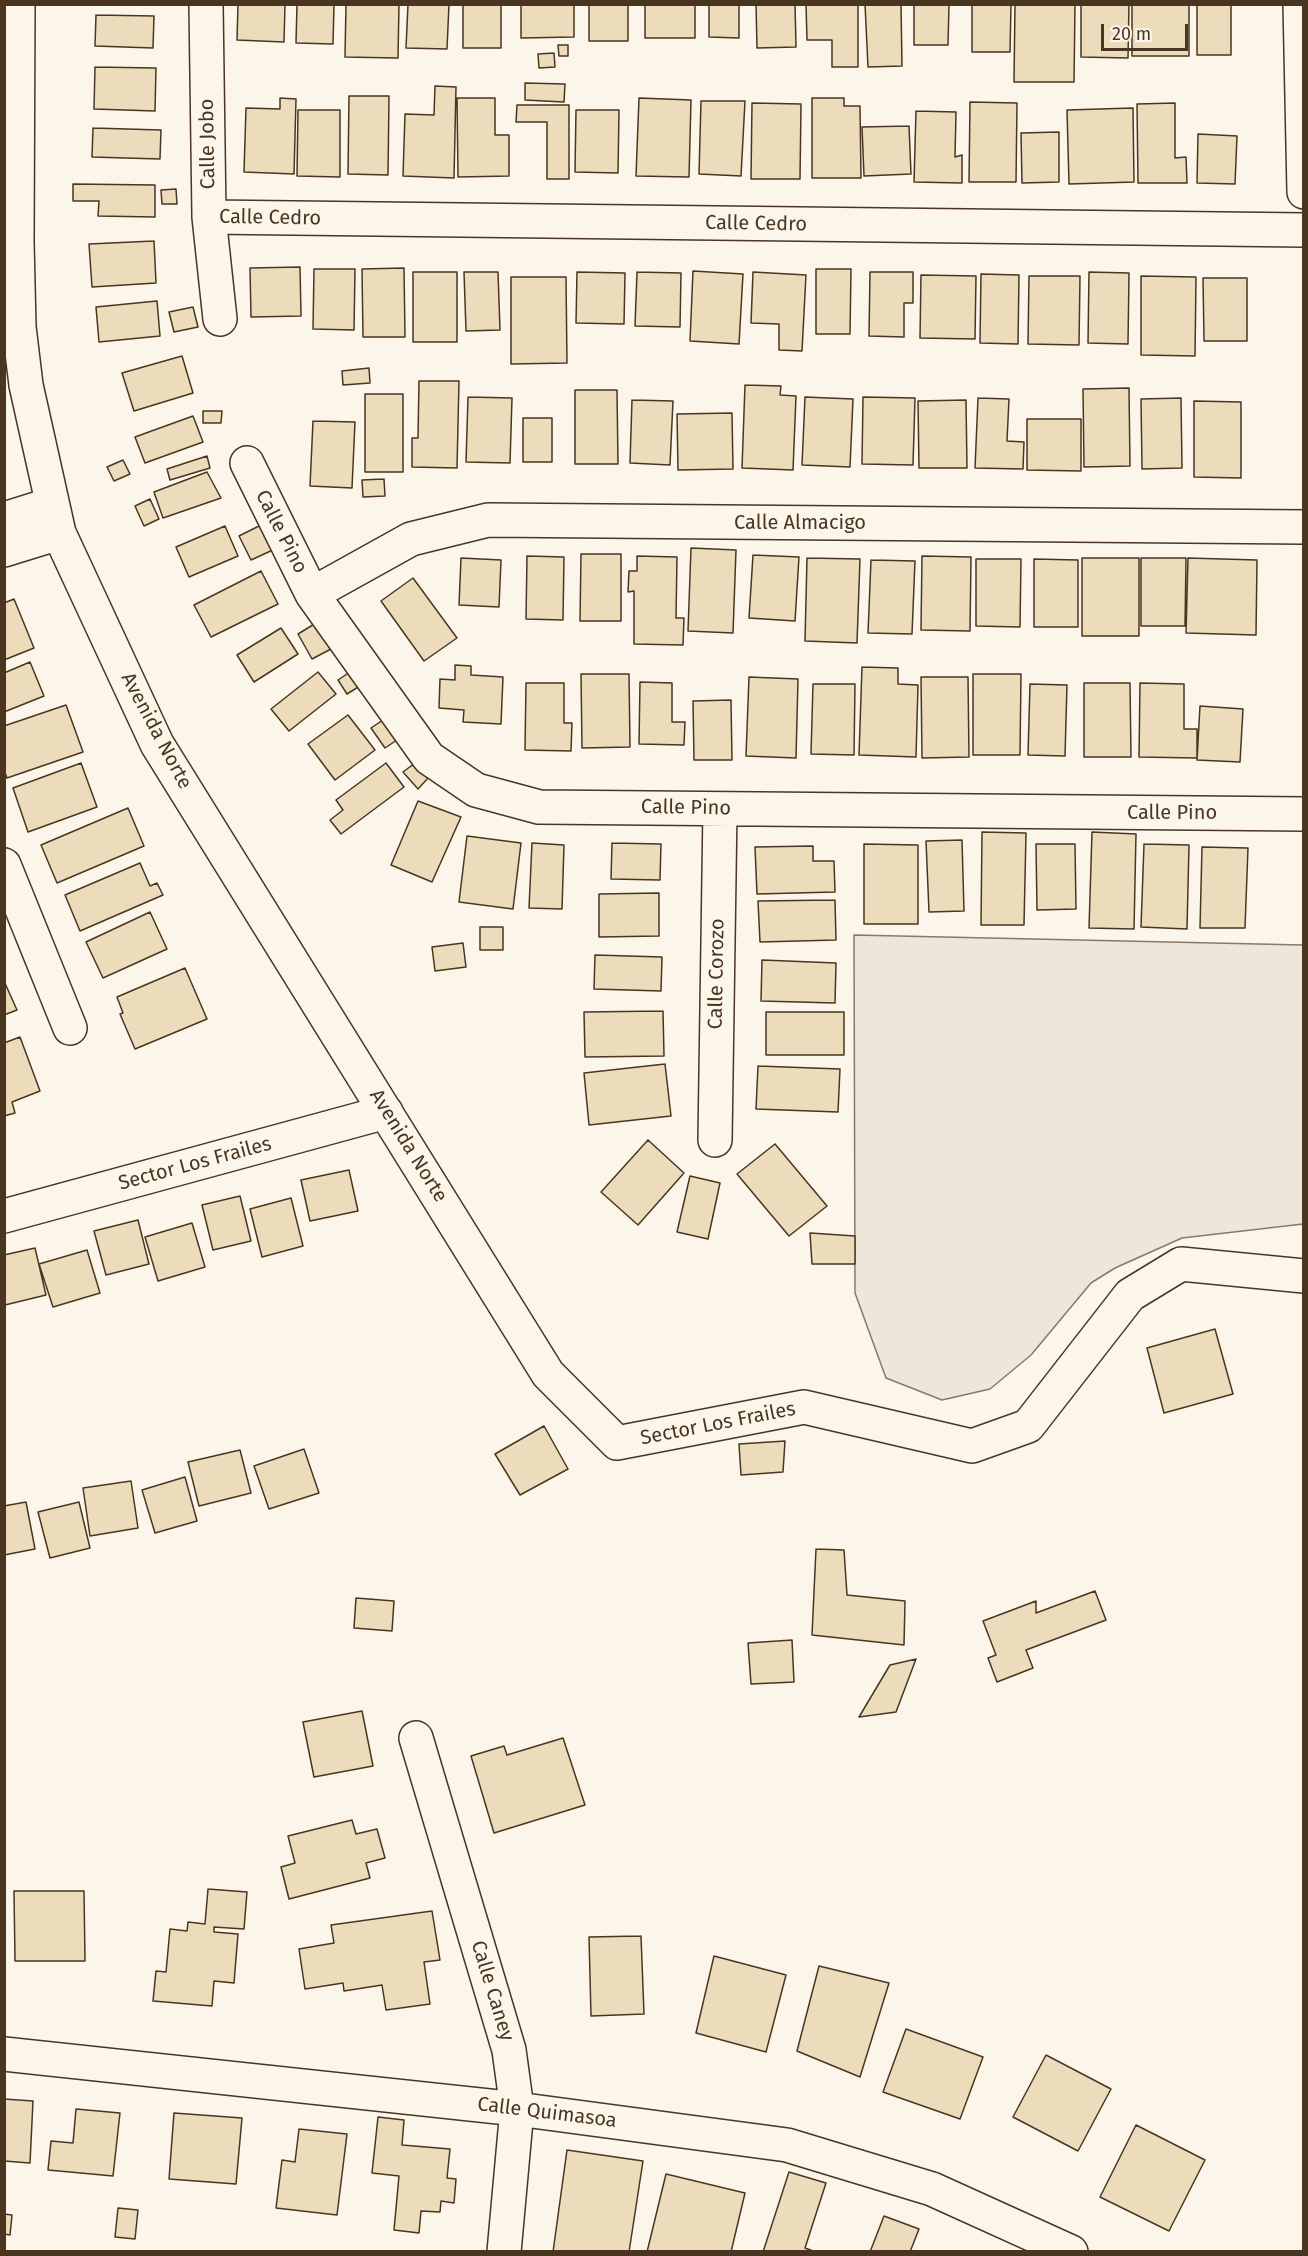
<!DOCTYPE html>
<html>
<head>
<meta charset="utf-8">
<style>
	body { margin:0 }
	#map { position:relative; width:1308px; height:2256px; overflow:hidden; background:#fbf6e9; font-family:"Fira Sans",sans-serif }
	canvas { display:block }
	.frame { position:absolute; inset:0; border:6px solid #4a3520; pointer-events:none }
	.scale { position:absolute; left:1101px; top:24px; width:87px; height:27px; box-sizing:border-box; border:3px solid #4a3520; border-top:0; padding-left:8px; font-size:18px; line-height:21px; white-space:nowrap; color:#4a3520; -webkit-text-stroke:4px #fbf6e9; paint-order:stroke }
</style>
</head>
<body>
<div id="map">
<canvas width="1308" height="2256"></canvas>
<div class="frame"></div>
<div class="scale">20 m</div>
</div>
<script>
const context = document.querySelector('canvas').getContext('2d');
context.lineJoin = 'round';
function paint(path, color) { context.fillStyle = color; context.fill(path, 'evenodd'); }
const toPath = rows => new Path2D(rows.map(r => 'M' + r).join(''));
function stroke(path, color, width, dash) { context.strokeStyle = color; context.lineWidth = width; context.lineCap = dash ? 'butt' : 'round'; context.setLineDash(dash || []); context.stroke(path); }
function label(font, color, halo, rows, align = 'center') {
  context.font = font + ' "Fira Sans",sans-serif'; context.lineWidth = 4.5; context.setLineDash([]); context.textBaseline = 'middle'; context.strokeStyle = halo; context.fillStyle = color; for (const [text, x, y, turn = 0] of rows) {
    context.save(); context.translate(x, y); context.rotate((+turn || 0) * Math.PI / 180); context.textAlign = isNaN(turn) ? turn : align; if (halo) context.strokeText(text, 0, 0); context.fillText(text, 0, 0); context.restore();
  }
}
const green = toPath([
	[854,935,1303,945,1303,1224,1182,1238,1115,1268,1091,1283,1031,1355,990,1389,942,1400,886,1378,855,1293,854,935]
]);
paint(green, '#ede6d9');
stroke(green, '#887966', 1.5);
const building = toPath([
	[238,4,285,4,284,42,237,40,238,4],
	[297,4,334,4,333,44,296,43,297,4],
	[346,4,399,4,398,58,345,57,346,4],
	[408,4,449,4,447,49,406,48,408,4],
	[463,4,501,4,501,48,463,48,463,4],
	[521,4,574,4,574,37,521,38,521,4],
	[589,4,628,4,628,41,589,41,589,4],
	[645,4,695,4,695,38,645,38,645,4],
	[709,4,739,4,739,38,709,37,709,4],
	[756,4,795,4,796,47,757,48,756,4],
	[806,4,858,4,858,67,832,67,832,40,807,40,806,4],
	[865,4,901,4,902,66,868,67,865,4],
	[914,4,949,4,948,45,914,45,914,4],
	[972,4,1011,4,1010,52,972,52,972,4],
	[1015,4,1075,4,1074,82,1014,82,1015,4],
	[1081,4,1129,4,1128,58,1081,57,1081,4],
	[1132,4,1189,4,1189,56,1132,56,1132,4],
	[1197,4,1231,4,1231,55,1197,55,1197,4],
	[96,15,154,16,153,48,95,46,96,15],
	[558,45,568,45,568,56,559,56,558,45],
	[554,53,555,67,539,68,538,54,554,53],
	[95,67,156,68,155,111,94,109,95,67],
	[525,83,565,84,564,102,525,100,525,83],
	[435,86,456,87,454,178,403,176,405,114,434,115,435,86],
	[349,96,389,96,388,175,348,174,349,96],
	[280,98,296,99,294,174,244,172,246,108,280,109,280,98],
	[457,98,495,98,495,135,509,135,509,176,458,177,457,98],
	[639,98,691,100,689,177,636,176,639,98],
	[812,98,844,98,844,106,860,106,861,178,812,178,812,98],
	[701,101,745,101,741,176,699,174,701,101],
	[970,102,1017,103,1016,182,969,182,970,102],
	[752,103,801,104,800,179,751,179,752,103],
	[1175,103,1175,158,1186,157,1187,183,1138,183,1137,104,1175,103],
	[517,105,569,105,569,179,547,179,547,122,516,122,517,105],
	[1133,108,1134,182,1069,184,1067,110,1133,108],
	[298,110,340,110,340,177,297,176,298,110],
	[576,110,619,110,618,173,575,172,576,110],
	[916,111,956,112,955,157,962,155,962,183,914,182,916,111],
	[909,126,911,174,864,176,862,127,909,126],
	[93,128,161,130,160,159,92,157,93,128],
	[1059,132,1059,182,1022,183,1021,133,1059,132],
	[1198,134,1237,136,1235,184,1197,183,1198,134],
	[73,184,155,185,155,217,98,216,99,201,73,201,73,184],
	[176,189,177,204,162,204,161,190,176,189],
	[154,241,156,283,92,287,89,244,154,241],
	[300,267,301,316,251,317,250,268,300,267],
	[404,268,405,337,363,337,362,269,404,268],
	[314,269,355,269,354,330,313,329,314,269],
	[816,269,851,269,850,334,816,334,816,269],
	[693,271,743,274,739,344,690,341,693,271],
	[413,272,457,272,457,342,413,342,413,272],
	[464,272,498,272,500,330,466,331,464,272],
	[577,272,625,273,624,324,576,323,577,272],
	[637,272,681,273,680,327,635,326,637,272],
	[753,272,806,275,802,351,779,350,779,324,751,323,753,272],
	[870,272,913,272,913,303,904,303,904,337,869,336,870,272],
	[1089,272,1129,273,1128,344,1088,343,1089,272],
	[981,274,1019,275,1018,344,980,343,981,274],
	[921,275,976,276,975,339,920,338,921,275],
	[1029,276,1080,276,1079,345,1028,344,1029,276],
	[1141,276,1196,277,1195,356,1141,355,1141,276],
	[511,277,566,277,567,363,511,364,511,277],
	[1203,278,1247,278,1247,341,1204,341,1203,278],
	[157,301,160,336,99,342,96,307,157,301],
	[193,307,198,327,174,332,169,312,193,307],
	[182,356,193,393,134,411,122,373,182,356],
	[369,368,370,383,343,385,342,371,369,368],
	[419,381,459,381,457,468,412,467,412,438,418,438,419,381],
	[745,385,781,386,780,395,796,396,793,470,742,468,745,385],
	[1129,388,1130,466,1084,467,1083,389,1129,388],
	[575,390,617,390,618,464,575,464,575,390],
	[365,394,403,394,403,472,365,472,365,394],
	[468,397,512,398,510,463,466,462,468,397],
	[805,397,853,399,850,467,802,465,805,397],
	[863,397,915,398,913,465,862,464,863,397],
	[978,398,1009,399,1007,441,1024,442,1023,469,975,468,978,398],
	[1181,398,1182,468,1142,469,1141,399,1181,398],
	[632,400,673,401,670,465,630,463,632,400],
	[966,400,967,468,919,468,918,401,966,400],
	[1194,401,1241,402,1241,478,1194,477,1194,401],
	[203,411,222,411,221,423,203,423,203,411],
	[732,413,733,469,678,470,677,414,732,413],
	[193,416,203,442,145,463,135,437,193,416],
	[523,418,552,418,552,462,523,462,523,418],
	[1027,419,1081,419,1081,471,1027,470,1027,419],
	[313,421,355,422,352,488,310,486,313,421],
	[207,456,210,468,170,480,167,469,207,456],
	[123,460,130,474,114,481,107,467,123,460],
	[207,472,221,498,163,518,154,492,207,472],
	[384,479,385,496,363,497,362,480,384,479],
	[150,499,159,519,144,526,135,506,150,499],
	[263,524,275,549,251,560,239,536,263,524],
	[225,526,238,556,189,577,176,547,225,526],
	[691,548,736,550,733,633,688,631,691,548],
	[581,554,621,554,621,621,580,621,581,554],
	[753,555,799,557,795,621,749,618,753,555],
	[527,556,564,557,563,620,526,619,527,556],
	[637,556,677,557,676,618,684,618,683,645,634,644,634,591,628,592,629,571,637,571,637,556],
	[922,556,971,557,970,631,921,630,922,556],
	[461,558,501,560,499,607,459,605,461,558],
	[807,558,860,559,857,643,805,641,807,558],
	[1082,558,1139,558,1139,636,1082,636,1082,558],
	[1141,558,1186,558,1185,626,1141,626,1141,558],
	[1188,558,1257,560,1256,635,1186,633,1188,558],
	[976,559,1021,559,1020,627,976,626,976,559],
	[1034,559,1078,560,1078,627,1034,627,1034,559],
	[871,560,915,561,912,634,868,633,871,560],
	[261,571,278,604,211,637,194,605,261,571],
	[413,578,457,638,424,661,381,601,413,578],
	[14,599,34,648,4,660,4,603,14,599],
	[316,623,331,649,312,659,298,634,316,623],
	[281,628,298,654,254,682,237,655,281,628],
	[30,662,44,696,4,712,4,673,30,662],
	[455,665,471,666,471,675,503,677,501,724,463,722,464,710,439,708,440,679,455,680,455,665],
	[862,667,898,668,898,684,918,685,916,757,859,755,862,667],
	[353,670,363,684,347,694,338,680,353,670],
	[318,672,336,694,289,731,271,709,318,672],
	[581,674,629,674,630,747,582,748,581,674],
	[973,674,1021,674,1020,755,973,755,973,674],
	[749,677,798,679,796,758,746,756,749,677],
	[921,677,968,677,969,757,922,758,921,677],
	[640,682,672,683,672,722,685,722,684,745,639,744,640,682],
	[526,683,564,683,564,723,572,723,571,751,525,750,526,683],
	[1084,683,1130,683,1131,757,1084,757,1084,683],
	[1140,683,1184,684,1184,729,1197,729,1197,758,1139,757,1140,683],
	[813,684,855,684,854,755,811,754,813,684],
	[1030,684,1067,685,1065,756,1028,755,1030,684],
	[731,700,732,760,694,760,693,701,731,700],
	[66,705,83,752,7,778,4,770,4,726,66,705],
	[1200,706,1243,709,1240,762,1197,760,1200,706],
	[348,715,375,750,335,780,308,744,348,715],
	[386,718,400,738,385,748,371,728,386,718],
	[81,763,97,807,28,832,13,788,81,763],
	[386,763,404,787,341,834,330,820,343,810,336,800,386,763],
	[415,763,429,777,418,789,403,772,415,763],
	[418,801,461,817,432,882,391,865,418,801],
	[128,808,144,846,57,883,41,845,128,808],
	[982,832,1026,833,1024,925,981,925,982,832],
	[1092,832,1136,834,1134,929,1089,928,1092,832],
	[467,836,521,843,513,909,459,902,467,836],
	[962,840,964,911,929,912,926,841,962,840],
	[532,843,564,845,562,909,529,908,532,843],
	[612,843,661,844,660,880,611,879,612,843],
	[864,844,918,845,918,924,864,924,864,844],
	[1036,844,1075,844,1076,909,1037,910,1036,844],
	[1144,844,1189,845,1187,929,1141,927,1144,844],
	[813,846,813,861,834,861,835,892,757,894,755,847,813,846],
	[1202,847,1248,848,1245,928,1200,928,1202,847],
	[140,863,150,886,157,883,163,895,80,931,65,895,140,863],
	[659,893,659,936,599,937,599,894,659,893],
	[835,900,836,940,760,942,758,901,835,900],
	[150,912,167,949,103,978,86,942,150,912],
	[480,927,503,927,503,950,480,950,480,927],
	[463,943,466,967,435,971,432,947,463,943],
	[595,955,662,957,661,991,594,989,595,955],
	[762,960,836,963,835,1003,761,1001,762,960],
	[185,968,207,1019,135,1049,120,1014,123,1013,117,997,185,968],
	[4,981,17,1010,4,1015,4,981],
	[663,1011,664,1056,585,1057,584,1012,663,1011],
	[766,1012,844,1012,844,1055,766,1055,766,1012],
	[20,1037,40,1091,12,1102,15,1113,4,1116,4,1043,20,1037],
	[665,1064,671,1116,589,1125,584,1073,665,1064],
	[758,1066,840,1069,838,1112,756,1109,758,1066],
	[648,1140,684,1173,638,1225,601,1192,648,1140],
	[775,1144,827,1206,789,1236,737,1174,775,1144],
	[349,1170,358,1211,310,1221,301,1180,349,1170],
	[690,1176,720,1183,708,1239,677,1232,690,1176],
	[240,1196,251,1241,213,1250,202,1205,240,1196],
	[291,1198,303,1246,262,1257,250,1209,291,1198],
	[138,1220,149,1264,106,1275,94,1231,138,1220],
	[192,1223,205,1267,158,1281,145,1237,192,1223],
	[810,1233,855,1236,855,1264,812,1264,810,1233],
	[35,1248,46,1295,5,1305,4,1255,35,1248],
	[87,1250,100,1293,53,1307,39,1264,87,1250],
	[1215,1329,1233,1394,1164,1413,1147,1348,1215,1329],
	[544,1426,568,1469,520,1495,495,1454,544,1426],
	[785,1441,783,1472,741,1475,739,1444,785,1441],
	[304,1449,319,1493,269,1509,254,1466,304,1449],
	[240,1450,251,1493,199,1506,188,1462,240,1450],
	[185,1477,197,1521,155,1533,142,1490,185,1477],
	[131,1481,138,1528,90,1536,83,1488,131,1481],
	[26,1502,35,1549,4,1555,4,1506,26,1502],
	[79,1502,90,1548,50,1558,38,1512,79,1502],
	[816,1549,844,1550,847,1595,905,1601,904,1645,812,1635,816,1549],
	[1095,1591,1106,1620,1026,1650,1033,1668,997,1682,988,1658,996,1655,983,1621,1036,1601,1036,1613,1095,1591],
	[356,1598,394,1601,392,1631,354,1628,356,1598],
	[792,1640,794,1682,751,1684,748,1643,792,1640],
	[916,1659,896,1712,859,1717,890,1665,916,1659],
	[362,1711,373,1766,314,1777,303,1722,362,1711],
	[563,1738,585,1805,494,1833,471,1756,504,1746,507,1755,563,1738],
	[352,1820,356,1834,377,1829,385,1858,366,1863,370,1878,289,1899,281,1867,295,1863,288,1836,352,1820],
	[208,1889,247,1892,244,1929,214,1927,214,1932,238,1934,234,1983,214,1981,212,2006,153,2001,156,1971,166,1972,170,1929,187,1931,188,1922,205,1924,208,1889],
	[14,1891,84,1891,85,1961,15,1961,14,1891],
	[432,1911,440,1960,424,1962,430,2004,386,2010,382,1985,344,1991,343,1983,305,1989,299,1949,334,1943,331,1925,432,1911],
	[641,1936,644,2014,591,2016,589,1937,641,1936],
	[714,1956,786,1975,766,2052,696,2033,714,1956],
	[819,1966,889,1983,860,2077,797,2051,819,1966],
	[906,2029,983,2057,960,2119,883,2092,906,2029],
	[1046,2055,1111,2089,1078,2151,1013,2117,1046,2055],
	[4,2099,33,2101,30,2163,4,2161,4,2099],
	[76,2109,120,2113,113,2176,48,2170,51,2141,73,2143,76,2109],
	[174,2113,242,2118,236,2184,169,2179,174,2113],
	[378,2117,404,2120,402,2145,450,2149,447,2178,456,2179,454,2203,441,2201,440,2212,421,2211,419,2233,394,2230,399,2176,372,2173,378,2117],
	[1136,2125,1205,2160,1169,2231,1100,2197,1136,2125],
	[299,2129,347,2134,337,2215,276,2208,282,2160,295,2162,299,2129],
	[567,2150,643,2161,629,2252,553,2252,567,2150],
	[789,2172,826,2183,805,2248,816,2252,763,2252,789,2172],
	[666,2174,745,2193,731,2252,647,2252,666,2174],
	[118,2208,138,2210,135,2239,115,2237,118,2208],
	[4,2214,12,2215,10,2235,4,2234,4,2214],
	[884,2216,919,2229,910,2252,870,2252,884,2216]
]);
paint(building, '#ecdcbc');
stroke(building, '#4a3520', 1.5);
const minor = toPath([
	[18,4,17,242,19,327,26,385,59,533,157,744,548,1374,617,1443,804,1407,972,1446,1028,1426,1130,1295,1181,1264,1304,1276],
	[206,4,209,217,220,319],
	[1300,4,1304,192],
	[209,217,1304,230],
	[247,463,312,594,429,758,476,790,539,807,1304,814],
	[4,519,52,504],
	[4,550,59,533],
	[312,594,411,539,488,520,1304,527],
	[4,865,70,1028],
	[715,1140,720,809],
	[4,1216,386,1112],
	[416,1738,509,2050,517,2109,504,2252],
	[4,2054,517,2109,787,2145,932,2189,1071,2252]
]);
stroke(minor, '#4a3520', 36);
stroke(minor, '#fbf6e9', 33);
label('20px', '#4a3520', '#fbf6e9', [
	["Calle Jobo",208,144,-91],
	["Calle Cedro",270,218,1],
	["Calle Cedro",756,224,1],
	["Calle Almacigo",800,523],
	["Calle Pino",281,532,63],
	["Avenida Norte",156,731,62],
	["Calle Pino",686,808,1],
	["Calle Pino",1172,813],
	["Calle Corozo",717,974,-89],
	["Avenida Norte",408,1146,58],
	["Sector Los Frailes",195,1164,-15],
	["Sector Los Frailes",718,1424,-11],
	["Calle Caney",492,1991,73],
	["Calle Quimasoa",547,2113,7]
]);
</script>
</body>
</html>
